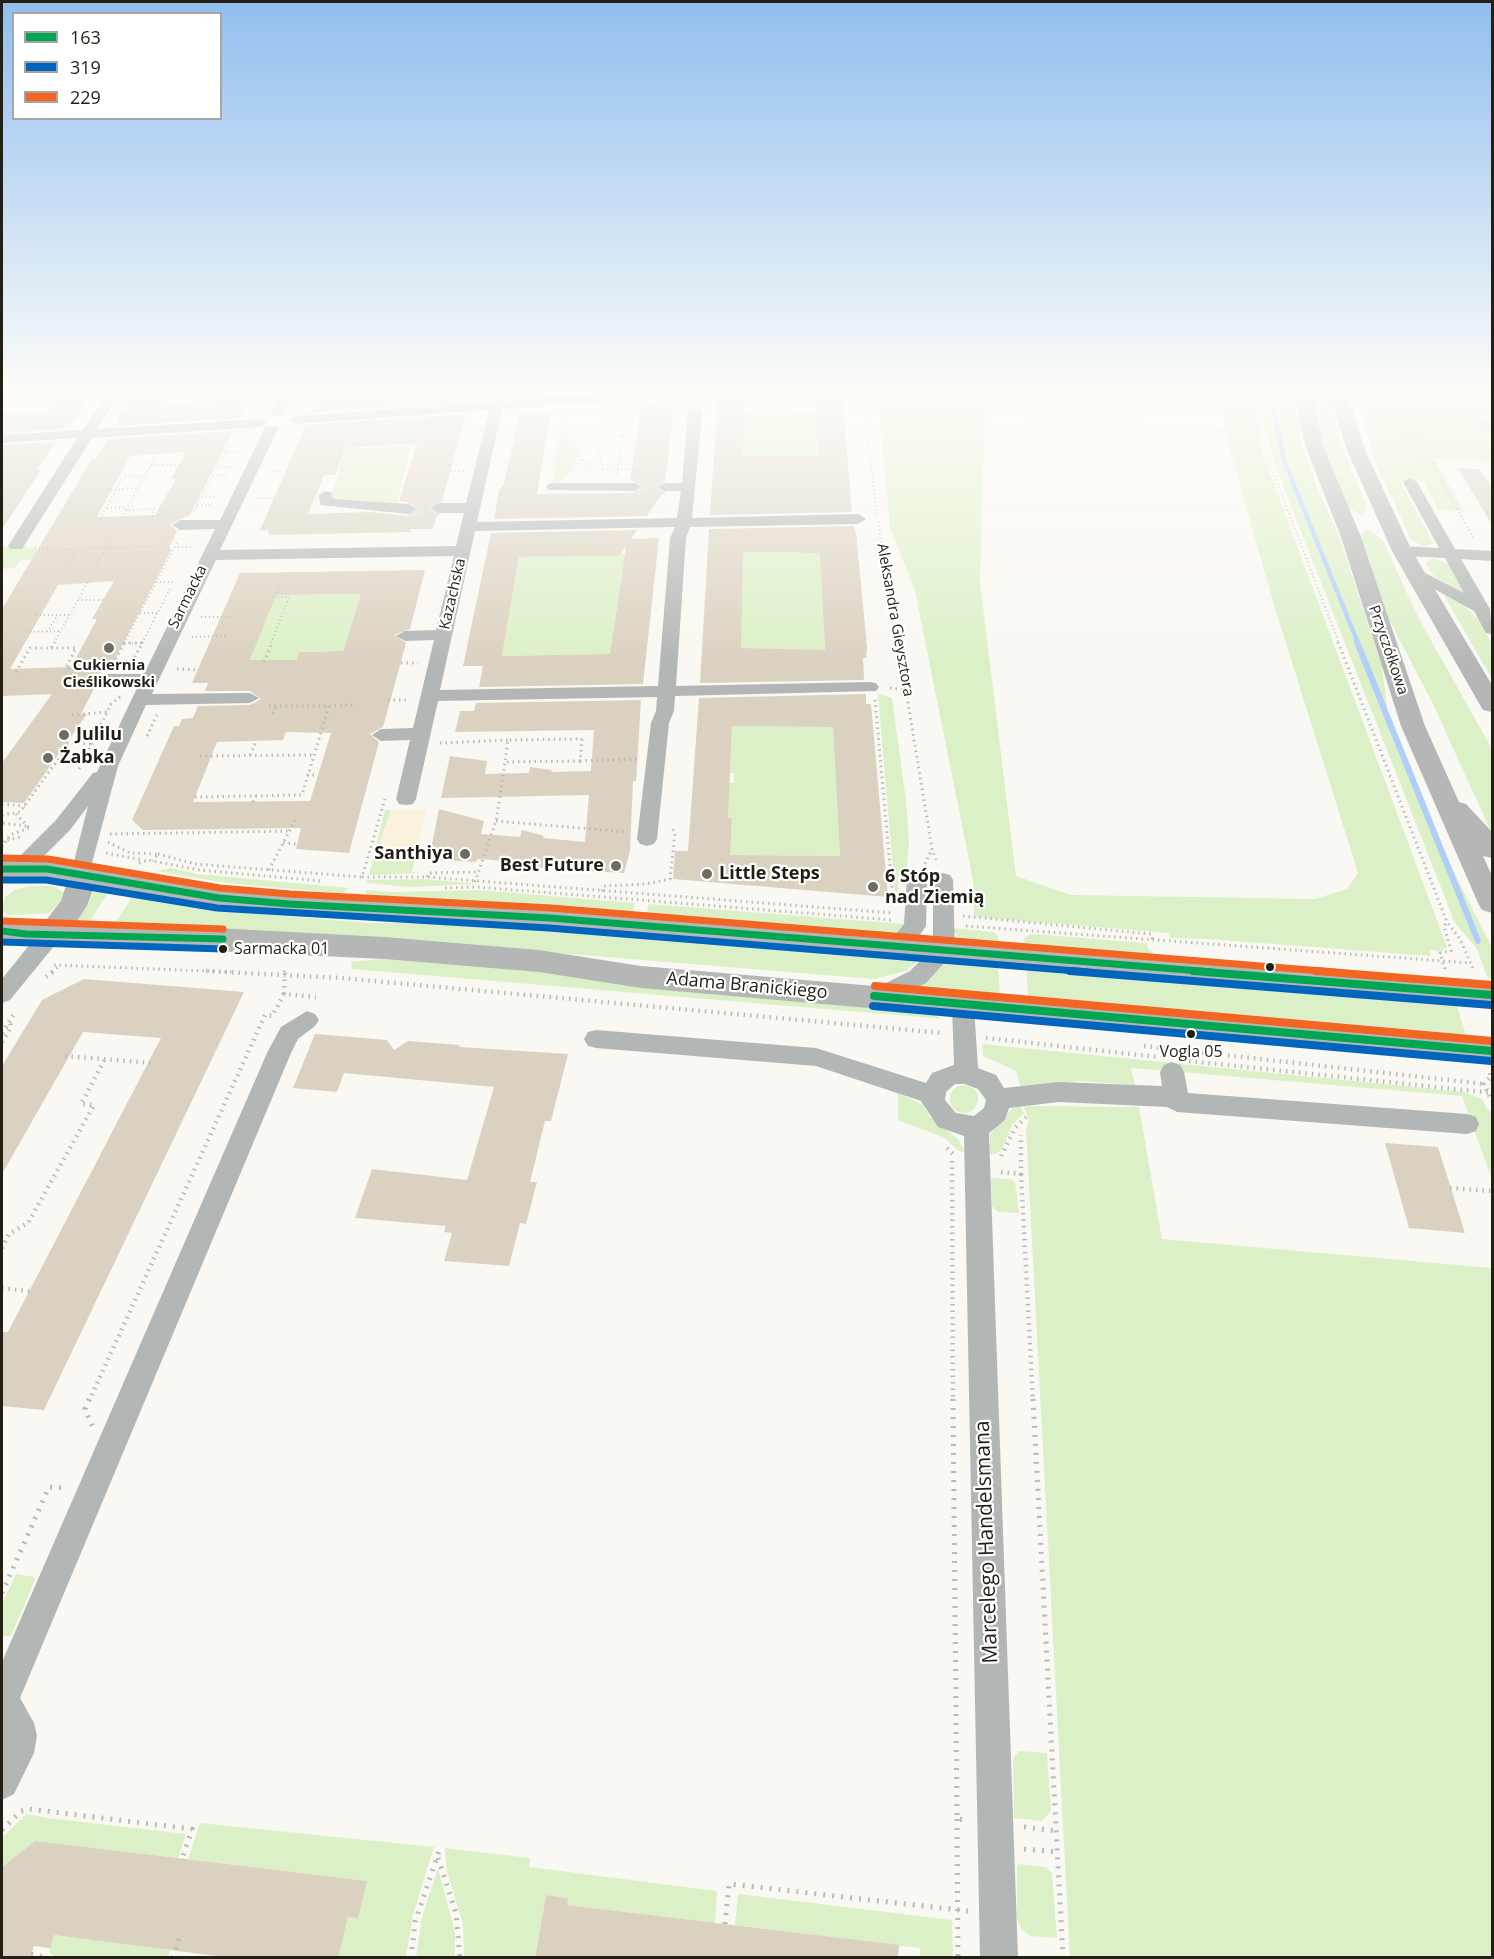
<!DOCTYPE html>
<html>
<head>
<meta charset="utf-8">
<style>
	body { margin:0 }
	#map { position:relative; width:1494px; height:1959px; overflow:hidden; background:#faf8f2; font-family:"Open Sans",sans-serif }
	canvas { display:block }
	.frame { position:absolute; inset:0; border:3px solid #231f15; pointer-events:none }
	.legend { position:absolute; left:12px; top:12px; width:210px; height:108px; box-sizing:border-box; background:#fff; border:2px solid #a7a5a1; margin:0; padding:8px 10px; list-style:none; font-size:18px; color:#231f15 }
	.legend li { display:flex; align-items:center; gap:12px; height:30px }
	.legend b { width:30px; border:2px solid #a7a5a1 }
</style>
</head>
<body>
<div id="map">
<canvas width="1494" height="1959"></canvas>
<div class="frame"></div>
<ul class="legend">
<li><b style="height:8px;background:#00a651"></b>163</li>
<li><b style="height:8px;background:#0065bd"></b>319</li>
<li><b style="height:8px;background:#f26522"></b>229</li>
</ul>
</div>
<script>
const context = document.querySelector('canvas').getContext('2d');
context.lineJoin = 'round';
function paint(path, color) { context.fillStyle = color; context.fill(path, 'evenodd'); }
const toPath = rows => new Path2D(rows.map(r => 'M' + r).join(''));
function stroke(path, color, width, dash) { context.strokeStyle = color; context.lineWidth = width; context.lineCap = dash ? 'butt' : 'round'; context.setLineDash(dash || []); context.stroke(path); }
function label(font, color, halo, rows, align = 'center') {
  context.font = font + ' "Open Sans",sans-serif'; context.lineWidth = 4.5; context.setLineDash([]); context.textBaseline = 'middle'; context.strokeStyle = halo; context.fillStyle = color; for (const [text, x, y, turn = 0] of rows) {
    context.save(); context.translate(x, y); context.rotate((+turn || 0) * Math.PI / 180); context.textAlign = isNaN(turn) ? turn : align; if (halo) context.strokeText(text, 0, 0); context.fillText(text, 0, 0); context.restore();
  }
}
paint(toPath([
	[426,809,416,854,376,852,391,810]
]), '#fbf2dd');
paint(toPath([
	[877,390,1031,390,1031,394,985,406,980,582,1016,876,1071,895,1315,899,1347,889,1358,873,1274,605,1228,443,1222,399,1209,392,1198,390,1253,390,1262,452,1447,947,1441,951,1429,950,1430,956,1209,939,1170,938,1169,933,977,917,974,914,973,880,915,591,890,527],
	[1265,390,1296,390,1296,409,1303,447,1318,489,1339,536,1382,667,1388,716,1451,866,1492,948,1492,977,1488,979,1477,949,1455,923,1276,468,1265,429],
	[1314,390,1331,390,1332,412,1342,447,1367,507,1361,515,1346,506,1328,466,1317,423],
	[1354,390,1492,390,1492,461,1434,458,1463,511,1438,510,1423,481,1400,481,1434,544,1423,546,1411,539,1376,465],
	[765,409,818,411,817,450,822,450,817,453,818,475,738,487,712,487,713,471,788,471,787,456,742,458,740,411],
	[561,431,577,447,578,457,567,477,552,486],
	[411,445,396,507,330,500,346,449],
	[1366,529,1382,539,1419,619,1492,749,1492,834,1433,704,1385,612,1360,538],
	[24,546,47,551,43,558,20,561,15,568,2,569,2,547],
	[820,548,826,670,811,657,810,650,778,649,738,672,741,553,748,553,748,550,799,553],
	[622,554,627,554,626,570,622,570,612,642,625,654,502,656,519,557],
	[1433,558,1447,563,1451,567,1465,595,1435,577,1425,563],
	[275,590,279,595,361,594,338,666,327,651,300,652,297,660,250,662],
	[1444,595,1461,603,1481,622,1492,645,1492,679],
	[878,694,892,698,906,800,909,841,906,877,898,876,898,896,895,896,893,870],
	[732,726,833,727,840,856,727,855,728,829,732,829,732,819,728,818,729,783,734,783,734,773,730,773],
	[385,810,391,810,376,852,416,854,412,872,425,873,369,875],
	[170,868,197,874,349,888,342,894,336,893,227,883,156,871],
	[423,879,479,884,410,887,366,883,368,880],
	[53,886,65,893,64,898,49,913,8,915,2,910,5,897,14,890,29,886],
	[95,889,109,891,88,924,74,924,87,907],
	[366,890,392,892,478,890,635,903,633,912,626,915,432,902,367,896],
	[132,897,201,909,370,923,491,923,922,958,906,971,874,979,364,937,114,925],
	[648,904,904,924,899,932,887,936,651,917,647,913],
	[951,928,994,932,998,936,998,945,966,941,957,936],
	[1031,934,1147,943,1148,949,1159,957,1025,947,1024,938],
	[381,959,527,969,928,1012,943,1019,352,969,351,962],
	[945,959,998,963,1000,995,915,988],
	[1026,965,1455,1000,1466,1035,1028,998],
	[982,1044,1464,1092,1482,1099,1487,1109,1492,1113,1492,1180,1462,1096,1131,1068,1135,1085,1081,1081,1021,1088,1016,1071,983,1056],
	'950 1099a14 14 0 1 1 28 0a14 14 0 1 1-28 0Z',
	[898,1093,923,1105,930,1117,958,1139,965,1152,959,1151,943,1137,898,1120],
	[1020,1106,1024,1113,1012,1125,1002,1149,996,1154,990,1154,990,1134,1012,1109],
	[1034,1106,1139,1107,1162,1239,1492,1268,1492,1957,1070,1957,1026,1129,1029,1120,1024,1107],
	[991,1178,1010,1179,1015,1182,1019,1213,998,1212,992,1206],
	[16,1574,34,1577,35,1580,11,1636,2,1636,2,1604],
	[1019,1751,1047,1753,1051,1811,1042,1821,1014,1818,1013,1759],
	[26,1814,47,1818,186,1834,178,1858,35,1841,2,1867,2,1838],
	[200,1823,434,1847,413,1915,406,1957,338,1956,348,1917,358,1918,366,1881,188,1859],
	[445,1848,530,1858,529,1867,717,1891,715,1923,567,1905,567,1898,546,1895,535,1957,464,1957,463,1924,447,1872],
	[1017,1864,1046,1867,1052,1873,1057,1938,1030,1936,1021,1928,1017,1918],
	[438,1868,455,1932,455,1957,416,1957,422,1917],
	[738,1894,952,1920,953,1957,920,1957,920,1948,735,1925],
	[54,1935,170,1950,168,1958,54,1957,49,1951]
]), '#dcf0c7');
stroke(toPath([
	[1273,390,1273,410,1285,463,1358,643],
	[1459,390,1475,416,1492,429]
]), '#b0cef8', 4.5);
stroke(toPath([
	[1357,642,1478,941]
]), '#b0cef8', 6);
paint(toPath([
	[63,390,93,390,71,424,66,424,63,429,2,433,2,414,48,412],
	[135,390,168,390,160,404,217,401,224,390,253,390,240,418,117,426,119,416],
	[321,390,462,390,464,402,311,413],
	[815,397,836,397,846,401,844,416,852,512,710,515,718,398,744,398,743,456,818,456],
	[664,401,674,403,667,470,665,481,656,486,663,492,647,516,494,519,499,490,504,484,519,414,551,410,537,494,634,493,643,488,635,481,630,481,642,403],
	[466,414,442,501,429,507,437,515,433,529,411,529,410,532,269,535,268,530,260,530,306,425],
	[417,443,399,501,409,502,417,507,417,511,408,516,370,512,308,514,324,475,335,475,346,448],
	[233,431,190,515,170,524,177,531,169,548,172,549,111,667,106,667,103,672,88,678,96,685,81,714,87,714,24,803,2,802,2,763,52,694,2,696,2,609,92,459,96,459,108,439],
	[186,452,171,479,176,479,155,515,97,517,130,456],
	[114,581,92,619,97,619,71,667,10,669,58,585],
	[55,442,37,470,41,470,2,529,2,445],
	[1458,468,1480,469,1492,488,1492,525],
	[854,526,856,533,867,647,866,658,863,658,864,680,700,683,709,529],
	[748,552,820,553,825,650,741,648,743,553],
	[637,530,631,539,659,538,643,684,479,687,483,666,463,666,491,533],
	[626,546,610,654,502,656,519,557,619,556],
	[425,570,410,629,394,635,406,643,383,727,370,734,379,742,349,853,296,849,301,828,143,830,132,820,174,726,179,726,182,719,193,718,198,706,250,705,261,699,250,691,205,691,208,683,192,683,240,573],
	[361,594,343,651,299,652,297,660,250,660,276,595],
	[286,732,331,733,310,801,193,802,217,742,283,740],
	[866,694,866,704,871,704,888,897,673,879,675,851,688,851,699,698],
	[732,726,833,727,840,856,730,855,732,818,728,818],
	[641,700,636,781,633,781,630,851,624,873,586,871,587,867,549,864,548,868,521,866,522,862,478,859,475,862,429,859,439,809,484,821,481,834,520,837,522,830,544,836,543,838,585,842,589,795,441,798,450,756,487,761,485,774,529,773,530,767,552,770,551,772,591,771,594,730,455,732,460,711,474,711,476,703],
	[84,979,244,992,44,1410,2,1406,2,1332,8,1332,161,1038,83,1032,2,1174,2,1066,42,1000],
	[315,1034,387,1040,394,1050,408,1041,460,1045,459,1047,568,1054,551,1121,545,1121,530,1182,537,1182,526,1224,520,1223,509,1266,444,1261,452,1233,444,1232,446,1226,355,1218,372,1169,467,1180,494,1087,344,1073,337,1092,293,1088],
	[1385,1143,1438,1147,1465,1233,1409,1228],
	[35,1841,178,1858,367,1881,358,1918,348,1917,338,1958,232,1958,54,1935,50,1948,34,1946,30,1958,2,1958,2,1867],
	[546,1895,568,1898,567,1905,899,1945,898,1958,535,1958]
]), '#dbd1c0');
stroke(toPath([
	[695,413,696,402],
	[634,487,665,487],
	[408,509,439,508]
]), '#dad7d1', 15, [15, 8]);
stroke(toPath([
	[862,390,877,514],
	[880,390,880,399],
	[1260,390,1260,427,1269,462,1339,643],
	[1382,390,1428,475],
	[1391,390,1474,539],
	[18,391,12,399,58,398],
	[2,392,18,390],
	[199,393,199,402],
	[715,397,733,397,733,390],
	[863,397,946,404,974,411,1070,420,1220,430,1244,429,1260,424],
	[2,399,12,399],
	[28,400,41,405],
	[160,404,186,393,194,394,204,390],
	[950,404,1002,398,1017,390],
	[37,412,42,404],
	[632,416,650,415],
	[566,419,567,427],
	[540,425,560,428,570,435,577,443,581,459,592,472],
	[593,425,604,474],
	[461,429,475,428],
	[622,437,641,437],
	[574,438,623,435],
	[229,445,243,445],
	[331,448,342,451,335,465],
	[225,452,239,452],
	[151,465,183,465],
	[2,467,14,465],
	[217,467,231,467],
	[617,469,637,469],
	[602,470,618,465],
	[269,471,286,471],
	[447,471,464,471],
	[552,471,560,428,632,422,632,414],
	[574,471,581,459],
	[617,474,625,422],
	[213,475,228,475],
	[113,477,144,476],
	[107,490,137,488],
	[201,497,217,497],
	[257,498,274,498],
	[197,505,213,505],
	[107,508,127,507],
	[126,510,159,450],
	[194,511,231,440],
	[122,518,126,510,154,509,152,516,155,516],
	[100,519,123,477],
	[878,522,898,643],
	[35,547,52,550,163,546,168,537,172,537],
	[174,547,192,547],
	[97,564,113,534],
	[68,566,77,550],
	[156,582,174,582],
	[78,600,108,600],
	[140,613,157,613],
	[36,615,69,615],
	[201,617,233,617],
	[26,632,60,631],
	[47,632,57,616],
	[192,637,225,636],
	[54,643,88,582],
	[124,643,143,643],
	[124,643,178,541],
	[142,643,170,589],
	[271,643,289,597,275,597,281,582]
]), '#b9bab7', 2, [1, 3]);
stroke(toPath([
	[898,642,932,849,937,863],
	[1338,642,1447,922,1460,939,1474,971],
	[124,643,143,643],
	[51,648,76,648,66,668,70,668],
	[132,662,143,642],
	[264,662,272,642],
	[401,663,418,663],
	[113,664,125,642],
	[177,669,198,670],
	[16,672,30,648,51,648,55,642],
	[890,688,907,690],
	[388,700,410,700],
	[875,700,893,899],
	[329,706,354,705],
	[273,714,276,706],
	[72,715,107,712],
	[147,736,157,715],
	[582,739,580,761,505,762,508,740,582,739],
	[67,743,93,744],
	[440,743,508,740],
	[250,755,256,741],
	[200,756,313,755],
	[580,761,637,759],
	[79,769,111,704,121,696],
	[307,775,318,775],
	[195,797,302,795,329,706,266,706],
	[253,802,256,796],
	[2,804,25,806],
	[16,814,30,829],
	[2,815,20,812,70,743],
	[496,821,628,832],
	[3,823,26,826],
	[110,834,290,831],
	[2,841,21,837],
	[108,842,130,853,158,854,153,861],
	[283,843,297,844],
	[2,847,10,835,31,827],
	[106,853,143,860],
	[158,854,196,864,362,877,385,799],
	[139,863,148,860,199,870,321,881],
	[925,864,932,849],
	[269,870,296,818],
	[362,877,427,877,893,913],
	[427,877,429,873,479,872],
	[475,882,496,821,505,762],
	[445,888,477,887,892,920],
	[602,891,604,886,646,884,670,879,675,833,671,826],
	[963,916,1151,934,1153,941],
	[966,926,1471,963],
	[54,965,234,972],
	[1445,969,1440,953,1451,951,1444,926,1447,922],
	[52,972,59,966],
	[284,972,286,968]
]), '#b9bab7', 3, [1.5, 4]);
stroke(toPath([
	[206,971,341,978,943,1033],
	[46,977,54,971],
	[284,994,285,971],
	[2,1033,16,1011],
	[986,1038,1158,1057],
	[2,1042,11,1027,10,1021],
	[1144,1046,1484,1084],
	[65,1056,152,1063],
	[1189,1061,1492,1093],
	[1490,1073,1491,1077,1484,1084,1492,1101],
	[947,1148,953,1154],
	[1001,1156,1015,1128,1026,1117],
	[952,1161,953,1401],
	[1001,1172,1021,1174,1021,1135],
	[1021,1174,1033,1401],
	[1450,1188,1492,1191],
	[2,1248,9,1234,28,1223,94,1105,81,1104,105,1059],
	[2,1288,34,1292],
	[89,1401,265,1015,272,1016,284,994,316,997]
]), '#b9bab7', 4.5, [1.5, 5]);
stroke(toPath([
	[89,1399,85,1409,93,1428],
	[953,1399,957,1819,968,1820],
	[1033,1399,1063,1958],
	[2,1593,49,1487,67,1488],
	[957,1819,958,1958],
	[1024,1827,1056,1831],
	[2,1830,21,1811,29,1809,192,1829,182,1859],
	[1024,1849,1058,1852],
	[438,1858,456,1913,460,1958],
	[725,1924,729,1884,968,1911],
	[31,1954,48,1958],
	[173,1958,180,1935],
	[411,1958,415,1922,439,1851]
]), '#b9bab7', 5, [2, 7]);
paint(toPath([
	[109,390,122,390,97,429,260,419,267,423,260,427,92,438,22,549,10,549,8,546,77,438,2,443,2,435,83,430,109,390],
	[282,390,295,390,282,416,272,416,270,413,282,390],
	[494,390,506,390,504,401,649,390,707,390,701,394,502,409,477,522,677,518,681,491,665,491,658,487,665,483,682,483,688,413,690,410,700,410,702,413,692,518,858,514,866,519,858,524,690,527,686,538,676,686,870,682,876,683,879,687,876,691,675,696,674,711,669,723,657,839,654,844,647,846,640,844,637,839,651,723,656,711,657,697,438,701,416,799,413,804,406,805,399,804,396,799,410,740,381,741,372,735,381,729,413,728,434,640,405,641,396,636,405,631,436,630,454,556,216,560,152,694,250,693,259,698,250,703,146,705,118,766,88,878,81,880,74,878,71,873,88,806,70,830,25,875,18,877,11,875,8,870,11,865,56,820,93,773,97,772,139,684,99,684,90,679,99,674,144,674,215,529,180,530,172,525,180,520,220,520,266,426,276,426,278,429,220,550,456,546,464,513,439,513,431,508,439,503,466,503,489,410,295,424,288,420,295,416,491,402,494,390],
	[675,527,670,538,658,686,440,690,475,531,675,527],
	[1410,478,1417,482,1455,549,1492,551,1492,561,1461,559,1490,609,1492,634,1486,633,1474,611,1407,574,1415,569,1421,571,1464,593,1445,558,1402,556,1394,551,1402,546,1439,548,1403,482,1410,478],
	[553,483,634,483,641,487,634,491,548,490,546,487,548,484,553,483],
	[326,491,331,492,333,499,408,504,416,509,408,514,320,505,319,495,326,491],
	[917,872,924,874,927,879,926,926,912,946,891,954,883,952,880,946,883,940,896,934,904,924,907,879,910,874,917,872],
	[943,873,950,875,953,880,955,951,926,983,886,1003,878,1006,870,1003,867,997,870,991,910,971,933,948,933,880,936,875,943,873],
	[51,926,59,928,62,934,59,940,10,1000,2,1003,2,979,43,928,51,926],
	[963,997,971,1000,974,1006,978,1068,996,1075,1004,1088,1059,1082,1162,1086,1160,1072,1164,1065,1172,1062,1180,1065,1184,1072,1188,1093,1467,1114,1476,1117,1479,1124,1476,1131,1467,1134,1177,1112,1167,1107,1059,1102,1009,1108,1005,1120,989,1133,1018,1958,980,1958,964,1136,938,1127,921,1101,816,1066,596,1048,588,1046,584,1039,588,1032,596,1030,816,1048,926,1083,932,1073,954,1065,952,1006,955,1000,963,997],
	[955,1084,965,1084,978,1089,986,1100,984,1108,974,1116,956,1113,945,1100,946,1092,955,1084],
	[307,1011,315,1014,319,1020,315,1026,298,1039,291,1053,20,1698,34,1723,37,1736,34,1753,14,1794,2,1800,2,1662,267,1053,281,1027,307,1011]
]), '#b2b6b5');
paint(toPath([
	[1297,390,1315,390,1316,414,1324,448,1361,537,1425,726,1459,802,1466,804,1492,832,1492,858,1483,856,1492,876,1492,913,1482,910,1478,903,1401,726,1341,537,1306,448,1298,414,1297,390],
	[1333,390,1351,390,1350,403,1365,450,1412,551,1492,685,1492,712,1483,710,1480,705,1392,551,1347,450,1332,403,1333,390],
	[47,859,219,888,550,908,1492,983,1492,1007,550,928,289,914,219,908,94,887,87,906,75,924,161,925,384,937,539,950,641,966,1492,1039,1492,1063,641,988,539,972,384,959,2,941,2,921,43,924,61,901,67,882,47,879,2,878,2,860,47,859]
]), '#b4b7b6');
stroke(toPath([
	[2,869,47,869,219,898,289,904,550,918,1212,972],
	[2,931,26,934,223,939]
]), '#00a651', 7);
stroke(toPath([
	[1193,971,1492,995],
	[874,996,1492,1051]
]), '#00a651', 8);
stroke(toPath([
	[2,880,46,880,217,908,549,928,1088,972],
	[2,942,223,949]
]), '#0065bd', 7);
stroke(toPath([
	[1070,971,1491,1005],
	[873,1006,1491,1061]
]), '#0065bd', 8);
stroke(toPath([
	[2,858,48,859,220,888,290,894,551,908,1334,972],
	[3,921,223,929]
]), '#f26522', 7);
stroke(toPath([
	[1316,971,1492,985],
	[875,986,1492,1041]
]), '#f26522', 8);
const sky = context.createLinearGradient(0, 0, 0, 664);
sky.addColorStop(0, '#91beee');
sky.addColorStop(0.59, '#fdfcf9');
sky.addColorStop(1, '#fdfcf900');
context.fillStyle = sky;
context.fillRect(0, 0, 1494, 664);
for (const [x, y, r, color] of [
	[109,648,6,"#6e6b62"],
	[64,735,6,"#6e6b62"],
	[48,758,6,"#6e6b62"],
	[465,854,6,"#6e6b62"],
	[616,866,6,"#6e6b62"],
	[707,874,6,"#6e6b62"],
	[873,887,6,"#6e6b62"],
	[223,949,5,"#231f15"],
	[1270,967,5,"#231f15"],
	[1191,1034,5,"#231f15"]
]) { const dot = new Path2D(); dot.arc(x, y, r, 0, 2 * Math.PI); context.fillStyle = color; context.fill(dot); stroke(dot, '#fff', 2); }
label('15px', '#231f15', '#fff', [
	["Kazachska",453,594,-77],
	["Sarmacka",188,597,-64],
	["Aleksandra Gieysztora",895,620,80],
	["Przyczółkowa",1388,650,71]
]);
label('bold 15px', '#231f15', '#fff', [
	["Cukiernia",109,666],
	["Cieślikowski",109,683]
]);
label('16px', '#231f15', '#fff', [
	["Sarmacka 01",234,949],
	["Vogla 05",1191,1052,"center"]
], 'left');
label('bold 18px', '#231f15', '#fff', [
	["Julilu",76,735],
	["Żabka",60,758],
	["Santhiya",453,854,"right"],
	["Best Future",604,866,"right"],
	["Little Steps",719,874],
	["6 Stóp",885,877],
	["nad Ziemią",885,898]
], 'left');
label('18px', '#231f15', '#fff', [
	["Adama Branickiego",747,986,5]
]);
label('21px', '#231f15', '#fff', [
	["Marcelego Handelsmana",987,1542,-92]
]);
</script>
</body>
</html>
